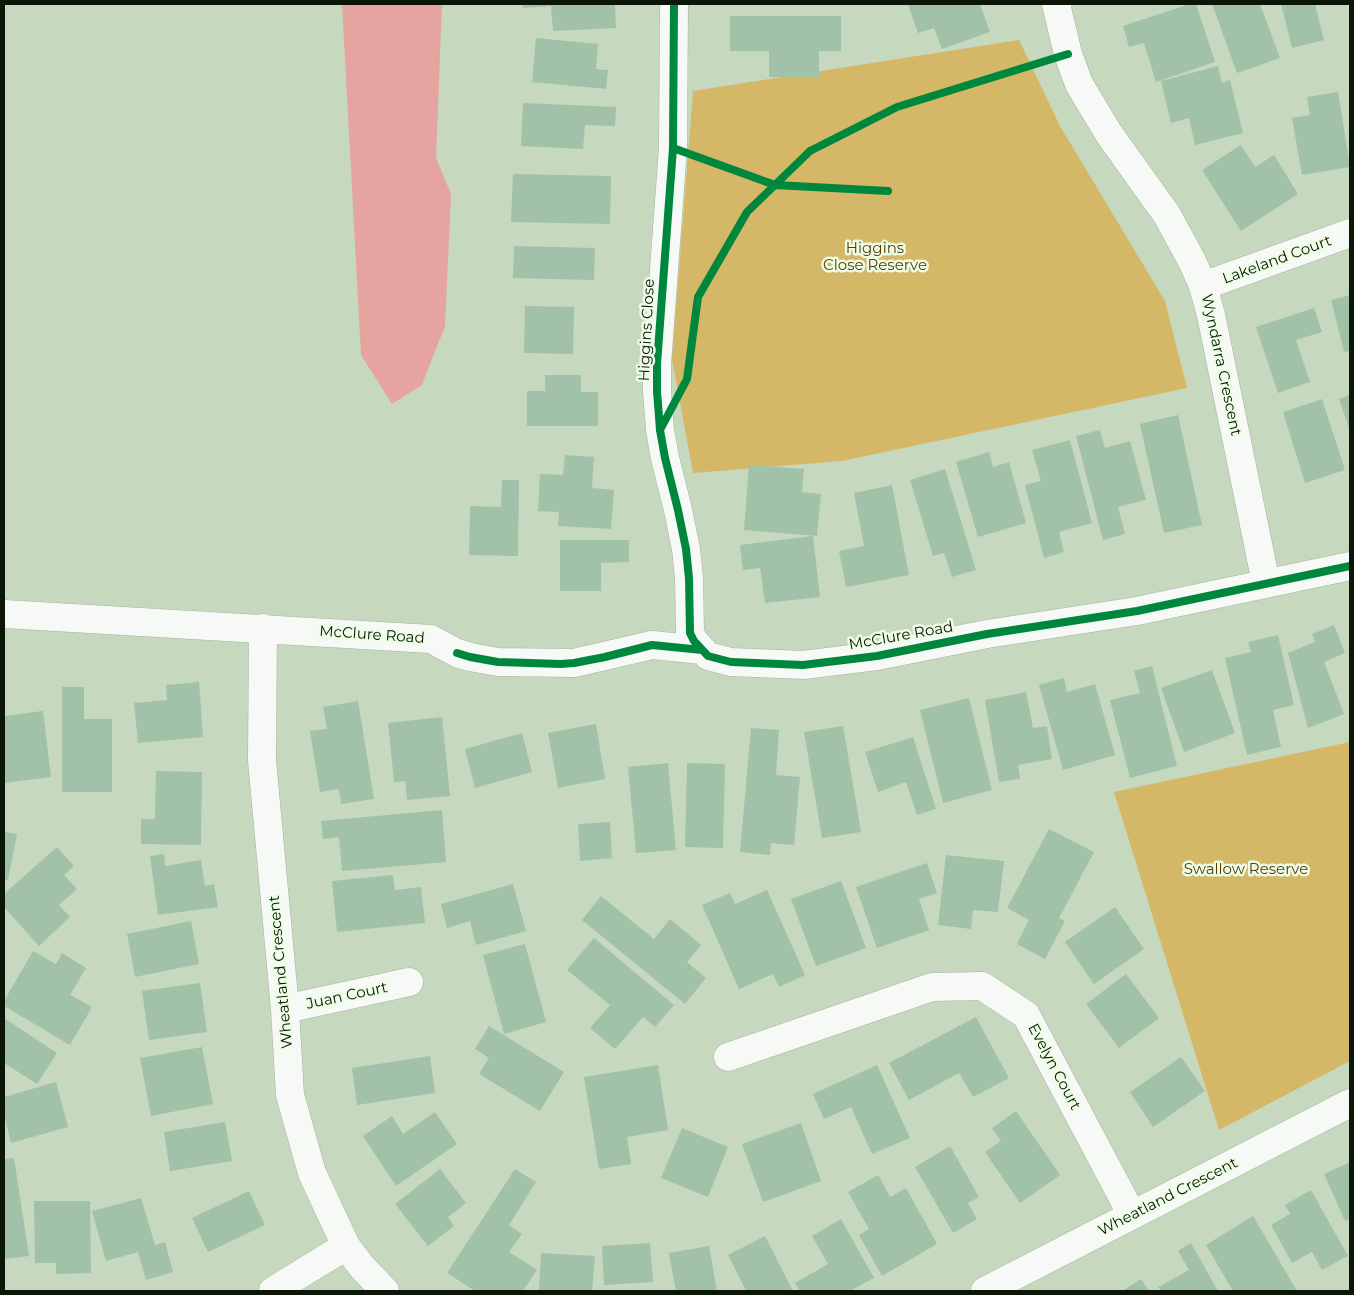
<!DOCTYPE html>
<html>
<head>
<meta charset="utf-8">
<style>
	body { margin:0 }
	#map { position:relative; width:1354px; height:1295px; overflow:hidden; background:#c6d8be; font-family:Montserrat,sans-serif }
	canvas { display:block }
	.frame { position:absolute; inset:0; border:5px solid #0b1606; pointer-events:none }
</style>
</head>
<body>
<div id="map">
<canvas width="1354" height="1295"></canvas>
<div class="frame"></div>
</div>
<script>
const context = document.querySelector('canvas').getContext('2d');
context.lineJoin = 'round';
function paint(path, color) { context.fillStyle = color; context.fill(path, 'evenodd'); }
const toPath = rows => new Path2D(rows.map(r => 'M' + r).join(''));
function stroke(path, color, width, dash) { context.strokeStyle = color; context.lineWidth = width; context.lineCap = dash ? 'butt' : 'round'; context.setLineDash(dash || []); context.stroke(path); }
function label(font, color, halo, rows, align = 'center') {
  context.font = font + ' Montserrat,sans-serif'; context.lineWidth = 5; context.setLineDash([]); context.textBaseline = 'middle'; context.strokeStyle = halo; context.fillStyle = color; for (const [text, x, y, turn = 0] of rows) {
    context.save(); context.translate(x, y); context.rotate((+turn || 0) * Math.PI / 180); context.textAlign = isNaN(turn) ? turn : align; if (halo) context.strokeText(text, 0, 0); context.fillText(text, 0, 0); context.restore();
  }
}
paint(toPath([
	[1019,40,1060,126,1165,301,1187,388,842,461,693,473,672,359,693,91],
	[1350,742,1350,1061,1219,1130,1114,792]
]), '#d4b867');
paint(toPath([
	[342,4,442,4,436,158,451,194,445,326,422,385,392,404,361,355]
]), '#e6a4a0');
paint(toPath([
	[523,4,615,4,616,28,553,31,551,6,523,8],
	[911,4,980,4,990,32,942,49,934,28,918,33,908,5],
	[1190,4,1196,4,1215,62,1156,82,1144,43,1129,47,1123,26],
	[1212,4,1260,4,1280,58,1237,73],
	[1281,4,1315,4,1324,40,1292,48],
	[730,16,841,16,841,51,819,51,819,77,769,77,769,51,730,51],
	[536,38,598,44,596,69,608,70,606,89,532,82],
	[1218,66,1222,83,1230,80,1243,133,1195,145,1189,118,1171,123,1161,81],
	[1338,92,1350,167,1302,175,1292,118,1310,115,1307,97],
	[523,103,616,107,615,126,585,125,583,149,521,146],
	[1241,145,1255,167,1274,155,1298,194,1241,231,1202,170],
	[513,174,611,176,610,224,511,222],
	[514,246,595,248,594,280,513,278],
	[1350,295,1350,351,1344,352,1331,300],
	[525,306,574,307,573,354,524,353],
	[1314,308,1322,332,1296,340,1310,382,1278,393,1256,327],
	[545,375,581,375,581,392,598,392,598,426,527,426,527,391,545,391],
	[1350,395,1350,431,1339,399],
	[1322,399,1345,470,1305,483,1283,412],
	[1178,415,1202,525,1164,533,1140,424],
	[1100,430,1105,448,1130,441,1146,500,1118,507,1125,534,1103,540,1076,436],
	[1070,440,1092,523,1059,532,1064,552,1044,558,1025,485,1041,481,1032,450],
	[989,452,993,467,1009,462,1026,523,978,537,956,462],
	[565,455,594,457,592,488,614,490,611,529,558,526,559,512,538,511,540,474,563,475],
	[749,465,804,469,802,492,821,494,817,536,744,530],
	[945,469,976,570,952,577,944,553,933,556,910,480],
	[502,480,519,480,518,556,469,555,470,506,501,507],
	[892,485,909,575,846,587,839,551,864,546,854,493],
	[813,536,820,597,765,603,760,568,743,570,740,545],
	[560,540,629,540,629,562,601,563,601,591,560,591],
	[1334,625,1345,653,1324,662,1344,714,1308,728,1288,653,1315,642,1312,634],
	[1278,635,1294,705,1273,710,1281,747,1247,755,1225,658,1251,652,1248,642],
	[1152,666,1177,766,1130,778,1110,700,1140,693,1134,671],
	[1212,670,1235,733,1184,752,1161,688],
	[1064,678,1067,692,1095,684,1115,755,1063,770,1039,685],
	[199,682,203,737,138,743,134,703,167,700,166,685],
	[62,687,84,687,84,719,112,719,112,792,62,792],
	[1026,692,1033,728,1047,726,1052,759,1018,765,1020,779,999,782,985,700],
	[969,698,992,790,943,803,920,710],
	[358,701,374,799,341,804,339,789,320,792,310,731,327,729,323,707],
	[43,711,51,777,4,783,4,716],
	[442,717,450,796,407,800,405,781,394,782,388,723],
	[596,724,605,779,558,788,548,733],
	[843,726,861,832,822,838,804,732],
	[751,728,779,730,776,775,800,777,794,845,771,843,770,855,740,852],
	[522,733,532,772,475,788,465,749],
	[913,737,936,809,917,815,906,782,878,792,865,752],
	[668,763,676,850,636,853,628,767],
	[687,763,725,764,723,848,685,847],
	[156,771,202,772,201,845,141,844,141,819,155,819],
	[442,810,446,862,342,871,339,837,323,839,321,821],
	[610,822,612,858,580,861,578,824],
	[1049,829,1094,852,1059,918,1065,921,1045,959,1017,944,1029,920,1007,908],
	[4,832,17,834,8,880,4,879],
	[57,847,74,866,64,875,77,889,59,905,70,917,39,946,4,907,4,894],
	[164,854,165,866,201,860,205,886,214,884,218,907,158,915,150,856],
	[946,855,1004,861,998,912,973,910,971,929,938,925],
	[927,863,937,893,919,899,929,930,877,948,856,887],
	[393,875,395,890,421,887,425,923,337,932,332,881],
	[841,881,866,948,816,966,791,899],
	[513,884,526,931,476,945,470,921,447,928,441,904],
	[767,890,805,975,779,987,773,974,739,989,702,905,730,893,735,904],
	[601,896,654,939,670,919,701,945,687,962,706,978,685,1004,582,920],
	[1115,907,1144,949,1094,984,1065,942],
	[191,921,199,964,135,977,127,934],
	[594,938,674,1005,655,1027,643,1017,615,1049,590,1028,610,1005,567,970],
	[525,944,546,1022,504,1034,483,955],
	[33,951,56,964,62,953,86,968,70,995,92,1007,70,1045,4,1006,4,1001],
	[1126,974,1159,1018,1119,1048,1086,1004],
	[200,983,207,1032,149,1040,142,991],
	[976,1017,1009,1078,973,1097,959,1073,909,1100,889,1063],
	[4,1018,57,1053,37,1084,4,1063],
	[489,1026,564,1072,540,1111,479,1074,489,1058,475,1049],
	[202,1047,213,1104,151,1116,140,1058],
	[430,1056,435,1093,357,1105,352,1068],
	[1181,1057,1205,1091,1153,1127,1130,1092],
	[658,1065,668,1130,627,1137,631,1164,599,1169,584,1077],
	[877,1065,910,1138,872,1154,851,1107,824,1119,813,1094],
	[56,1082,68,1127,11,1143,4,1114,4,1097],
	[1016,1111,1060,1175,1020,1203,985,1152,1001,1141,992,1128],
	[435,1112,457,1144,396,1186,363,1136,392,1116,403,1134],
	[225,1122,232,1161,170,1171,164,1132],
	[801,1123,821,1181,763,1202,742,1144],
	[682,1128,728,1147,708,1197,661,1178],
	[950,1146,979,1197,968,1203,977,1219,953,1233,915,1167],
	[14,1158,29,1256,4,1259,4,1159],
	[1350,1162,1350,1219,1345,1221,1324,1174],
	[440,1169,466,1203,448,1217,454,1226,428,1246,395,1204],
	[515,1169,536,1182,509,1225,522,1234,509,1252,537,1270,523,1291,475,1291,447,1273],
	[878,1175,890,1197,906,1188,937,1244,882,1276,859,1235,869,1229,848,1192],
	[1311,1190,1348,1256,1322,1270,1312,1252,1292,1263,1271,1225,1290,1214,1285,1205],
	[249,1191,265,1225,208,1252,192,1218],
	[141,1198,155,1245,165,1242,173,1272,146,1280,138,1252,106,1261,92,1211],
	[34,1201,90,1201,91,1273,56,1274,56,1263,35,1263],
	[1253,1216,1297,1291,1233,1291,1206,1245],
	[841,1219,874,1278,850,1291,800,1291,795,1283,828,1264,812,1236],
	[765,1236,793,1291,746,1291,728,1255],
	[650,1243,653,1282,604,1285,602,1246],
	[1191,1243,1218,1291,1161,1291,1158,1287,1189,1270,1178,1251],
	[709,1246,717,1291,676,1291,669,1253],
	[541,1253,595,1256,592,1291,539,1291],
	[1141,1279,1149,1291,1122,1291]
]), '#a1c2a9');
const minor = toPath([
	[674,4,673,148,657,364,657,391,660,430,665,458,678,510,686,549,689,578,690,633,694,641,708,656,731,662,803,665,877,656,987,634,1137,611,1350,566],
	[1056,4,1068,54,1079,84,1109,134,1167,215,1193,263,1203,286,1211,315,1266,583],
	[1203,286,1350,233],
	[4,614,431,639,457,653,470,657,498,662,574,663,652,645,702,650],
	[263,628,262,760,285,1009,290,1095,312,1173,346,1246,362,1267,385,1291],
	[285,1009,409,982],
	[728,1057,932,987,982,986,1026,1015,1132,1215],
	[273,1291,346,1246],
	[985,1291,1350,1103]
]);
stroke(minor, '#a5b49f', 29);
stroke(minor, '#f6f9f5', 28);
stroke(toPath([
	[674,4,673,148,657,364,657,391,660,430,665,458,678,510,686,549,689,578,690,633,694,641,708,656,731,662,803,665,877,656,987,634,1137,611,1350,566],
	[673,148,775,185,888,191],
	[660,430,687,379,698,297,747,212,810,151,897,107,1068,54],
	[457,653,470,657,498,662,561,664,574,663,605,657,652,645,702,650]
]), '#00873e', 8);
label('15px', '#583c0a', '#edfde6', [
	["Higgins",875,249],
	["Close Reserve",875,266],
	["Swallow Reserve",1246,870]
]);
label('15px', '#0b1606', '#edfde6', [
	["Lakeland Court",1277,260,-20],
	["Higgins Close",647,330,-87],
	["Wyndarra Crescent",1221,365,78],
	["McClure Road",372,635,4],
	["McClure Road",901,636,-10],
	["Wheatland Crescent",281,972,-95],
	["Juan Court",347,996,-12],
	["Evelyn Court",1054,1067,62],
	["Wheatland Crescent",1168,1197,-27]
]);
</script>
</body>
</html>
